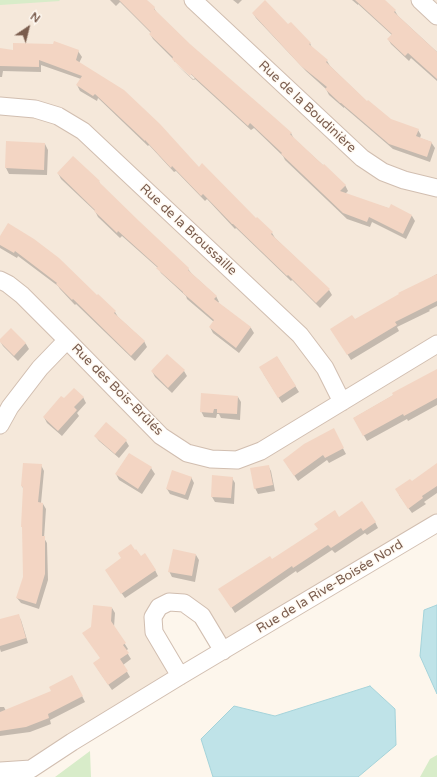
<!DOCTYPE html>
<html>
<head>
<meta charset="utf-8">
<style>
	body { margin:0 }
	#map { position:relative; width:437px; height:777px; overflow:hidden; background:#fdf6ec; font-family:"Varela Round",sans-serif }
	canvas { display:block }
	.north { position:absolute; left:8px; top:8px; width:40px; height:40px; -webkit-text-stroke:3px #fffaf3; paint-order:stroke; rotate:35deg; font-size:11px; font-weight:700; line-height:16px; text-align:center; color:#7a5c4d }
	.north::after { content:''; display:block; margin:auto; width:14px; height:18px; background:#7a5c4d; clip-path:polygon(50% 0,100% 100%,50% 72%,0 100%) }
</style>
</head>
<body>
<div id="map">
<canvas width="437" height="777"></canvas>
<div class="north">N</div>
</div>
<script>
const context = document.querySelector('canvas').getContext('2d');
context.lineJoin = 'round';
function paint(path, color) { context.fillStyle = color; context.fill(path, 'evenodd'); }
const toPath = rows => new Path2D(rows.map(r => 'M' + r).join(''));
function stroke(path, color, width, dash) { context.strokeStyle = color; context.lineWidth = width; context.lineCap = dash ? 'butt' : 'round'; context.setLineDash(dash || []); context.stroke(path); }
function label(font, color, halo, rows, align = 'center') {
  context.font = font + ' "Varela Round",sans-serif'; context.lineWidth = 3; context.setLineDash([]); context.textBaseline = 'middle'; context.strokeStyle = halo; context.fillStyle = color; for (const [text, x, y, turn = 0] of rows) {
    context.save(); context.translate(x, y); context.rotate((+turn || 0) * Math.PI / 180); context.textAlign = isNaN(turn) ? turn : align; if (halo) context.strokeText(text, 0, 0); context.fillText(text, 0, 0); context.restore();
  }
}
paint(toPath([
	[0,0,437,0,437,523,223,651,185,604,153,617,180,676,31,769,0,771]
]), '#f5e8da');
paint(toPath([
	[0,0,59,0,60,1,0,5],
	[90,751,91,777,55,777],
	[437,755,437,777,420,777,430,759]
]), '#d8ecc9');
const water = toPath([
	[437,605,437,694,420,656,424,610,437,605],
	[370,686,395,709,396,745,358,777,213,777,201,739,234,706,275,716,370,686]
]);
paint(water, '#bfe3e8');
stroke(water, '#a5d3da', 1);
paint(toPath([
	[110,0,146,0,154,8,157,13,192,47,291,133,294,139,345,185,348,191,345,194,412,216,415,221,406,239,372,222,370,227,347,219,285,160,283,156,254,128,251,130,195,79,194,80,176,64,193,80,195,78,175,60,175,62,173,59,153,39,150,34,151,33,120,2,116,6],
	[233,0,242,0,238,4],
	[352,0,383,0,395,11,398,16,437,52,437,81,411,58,409,61,391,44,388,39,392,35,358,4,358,5],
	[253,13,288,26,310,43,312,48,327,61,330,66,367,102,391,120,418,130,421,135,420,138,431,142,435,148,430,162,393,149,344,107,344,108,329,95,326,89,306,71,256,18],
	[0,49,14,51,78,51,82,57,79,63,256,220,272,233,275,238,329,290,332,295,320,308,292,280,291,281,236,228,235,229,207,199,205,201,176,171,174,172,149,145,148,146,98,98,97,101,80,91,77,85,81,79,41,65,41,72,3,71,2,77,0,77],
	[7,142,45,144,48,150,47,175,9,174,6,168],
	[58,173,99,182,102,187,188,269,192,274,216,296,219,302,218,303,251,328,254,333,239,353,213,333,210,327,214,322,187,299,186,296,161,273,158,268,122,236,120,238,98,217,95,211,61,179],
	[0,238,115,312,118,317,144,341,147,347,135,361,76,304,75,305,60,289,58,286,18,256,17,258,0,248],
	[437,274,437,306,429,310,430,311,397,327,399,331,351,360,332,329,355,321],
	[11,330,26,344,29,349,18,361,3,346,0,341],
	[277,357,299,392,282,403,263,373],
	[437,370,437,405,408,421,407,419,367,441,354,418],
	[152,371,184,371,187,376,172,393,155,377],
	[83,397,86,403,77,413,79,416,62,436,47,423,44,417,65,400],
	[238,397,241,402,240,420,221,418,219,414,217,414,216,418,204,417,201,411],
	[333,430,346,454,329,463,327,460,298,481,287,465],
	[95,436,126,441,129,446,119,458,99,441],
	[129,454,151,468,155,474,142,494,119,480,116,474],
	[41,465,44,471,41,503,43,504,46,509,44,538,47,543,48,580,39,609,21,603,17,598,24,577,24,490,22,486],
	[437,465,437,493,424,502,426,504,412,513,399,495,411,483],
	[268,466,271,471,275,491,258,494,255,488],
	[191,477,194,483,188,500,170,494,167,489],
	[232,478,235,483,234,504,215,502,212,497],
	[339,518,375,522,378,528,367,535,365,533,335,553,332,550,297,573,296,571,235,613,223,594,272,560],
	[196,555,199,560,195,582,172,577,169,571],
	[140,557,155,570,158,576,125,598,109,575],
	[112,608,115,613,114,627,128,649,126,651,131,659,123,665,130,677,112,690,97,668,101,658,92,627],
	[18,615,21,620,28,643,1,652,0,649,0,620],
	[75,682,85,702,50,720,51,724,30,732,0,736,0,707,4,707,6,711]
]), '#0003');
paint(toPath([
	[119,0,147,0,155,7,154,9,190,44,274,117,292,133,290,134,323,165,324,164,346,185,340,191,389,208,391,204,412,215,403,234,369,217,367,222,343,213,281,154,282,153,250,123,248,126,191,74,190,76,172,59,173,57,149,34,151,32],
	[265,0,288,24,291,22,311,43,309,44,328,60,326,62,367,101,368,100,391,119,419,129,416,136,432,142,427,157,389,144,341,103,340,103,325,89,327,87,301,66,252,13],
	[355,0,385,0,396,10,394,12,437,52,437,79,408,53,405,56,387,39,392,34],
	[54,41,79,50,76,60,124,90,160,124,199,167,202,163,256,218,257,217,273,232,271,234,330,289,316,303,288,275,287,276,233,224,232,224,203,194,201,196,172,166,171,168,145,140,145,141,95,94,93,96,76,85,82,76,39,60,39,67,0,66,0,48,13,50,13,43,53,44],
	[6,141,45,143,44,170,5,168],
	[73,156,100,181,99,182,139,221,189,268,188,270,217,296,214,299,251,327,236,348,209,327,214,320,183,293,183,292,156,268,158,267,118,231,117,233,94,211,95,210,57,173],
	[8,223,34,239,59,258,97,295,98,294,116,311,114,313,145,341,131,356,73,299,72,300,56,284,57,283,15,251,14,253,0,245,0,236],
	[437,274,437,301,395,322,397,325,347,355,330,329,352,315,355,319,399,294,398,293],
	[11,328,26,343,14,356,0,342,0,339],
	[167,354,185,370,168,388,151,371],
	[277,356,296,386,278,398,259,367],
	[437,369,437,398,404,416,403,414,363,436,353,418,393,395,392,393],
	[74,388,84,397,74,407,77,410,58,431,43,417,61,396,64,398],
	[201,393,238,396,237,414,217,413,217,409,214,409,213,413,200,412],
	[106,422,127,440,115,454,94,436],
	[334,428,344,448,325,458,323,455,294,476,283,460,304,444],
	[129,453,152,467,138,489,115,474],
	[23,463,42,464,38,502,43,503,42,536,45,536,45,574,36,604,16,598,23,577,22,527,21,527,23,487,21,486],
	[437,463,437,486,422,496,423,498,408,509,395,489,410,479,412,481],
	[269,465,273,485,254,489,250,468],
	[172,470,192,477,185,495,166,489],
	[212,475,233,477,231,498,211,497],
	[362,501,376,522,363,531,361,528,331,548,328,545,293,568,292,566,231,608,218,589,270,556,272,559,318,529,314,524,335,510,339,517],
	[131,544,135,550,136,549,141,556,145,553,156,570,121,594,105,570,121,558,118,553],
	[173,549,196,554,192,576,168,572],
	[93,605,112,607,111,621,126,643,123,645,129,653,120,659,128,671,108,685,93,663,100,658,82,633,91,627],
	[19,614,26,638,0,646,0,619],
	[72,675,83,696,48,714,49,718,26,727,0,731,0,712,51,691,49,687]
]), '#f3d5c3');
const minor = toPath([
	[193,0,362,158,383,172,404,180,437,188],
	[420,0,437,16],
	[0,106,35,109,58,116,83,131,300,335,325,368,342,402],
	[0,280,8,284,22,295,67,340,161,436,187,453,211,459,237,460,261,451,437,344],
	[0,425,10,407,40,368,67,340],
	[180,676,154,632,153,617,159,607,169,602,184,603,202,616,223,651],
	[0,771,31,769,72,742,180,676,437,523]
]);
stroke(minor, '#d1beb0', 19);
stroke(minor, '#fff', 17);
label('13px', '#7a5c4d', '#fffaf3', [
	["Rue de la Boudinière",307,107,43],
	["Rue de la Broussaille",188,230,43],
	["Rue des Bois-Brûlés",117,390,45],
	["Rue de la Rive-Boisée Nord",330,587,-31]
]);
</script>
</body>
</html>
